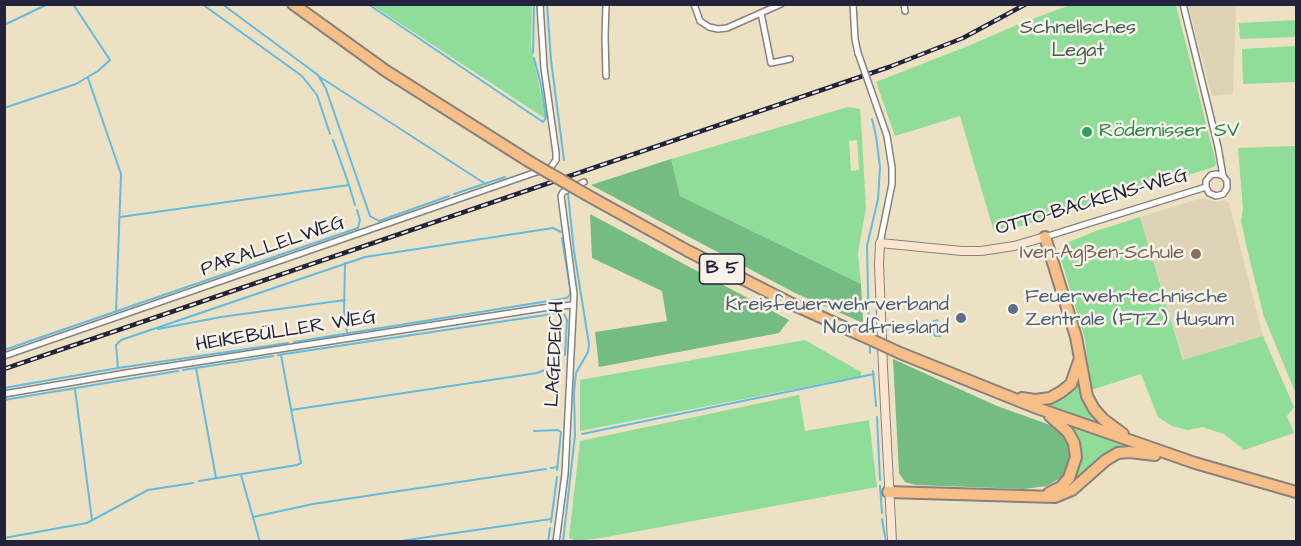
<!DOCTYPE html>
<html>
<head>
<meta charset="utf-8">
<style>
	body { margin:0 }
	#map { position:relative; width:1301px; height:546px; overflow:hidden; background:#ede1c3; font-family:"Architects Daughter",sans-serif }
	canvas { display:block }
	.frame { position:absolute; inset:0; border:6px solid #22223b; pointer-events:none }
</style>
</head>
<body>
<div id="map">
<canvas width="1301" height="546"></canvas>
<div class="frame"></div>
</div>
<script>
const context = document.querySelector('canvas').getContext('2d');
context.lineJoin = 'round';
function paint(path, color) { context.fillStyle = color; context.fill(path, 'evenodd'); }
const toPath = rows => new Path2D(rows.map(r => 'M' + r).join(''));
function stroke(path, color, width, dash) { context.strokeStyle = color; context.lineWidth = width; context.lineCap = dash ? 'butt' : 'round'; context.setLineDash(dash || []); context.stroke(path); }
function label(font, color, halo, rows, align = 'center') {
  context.font = font + ' "Architects Daughter",sans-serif'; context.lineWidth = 5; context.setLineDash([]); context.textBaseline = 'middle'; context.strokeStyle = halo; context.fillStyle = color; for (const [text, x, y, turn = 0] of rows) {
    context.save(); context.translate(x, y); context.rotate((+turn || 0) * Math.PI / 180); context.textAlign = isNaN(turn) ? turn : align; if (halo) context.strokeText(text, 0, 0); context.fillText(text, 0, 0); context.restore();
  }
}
paint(toPath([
	[1188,5,1236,5,1233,94,1212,96],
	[1202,198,1218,202,1225,200,1229,203,1263,336,1184,360,1140,217]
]), '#ddd4b5');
paint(toPath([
	[1073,4,1176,5,1216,163,1215,166,1211,168,1008,230,994,232,960,116,895,136,876,82,968,46,1019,24],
	[372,5,532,5,531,46,546,119],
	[1296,20,1296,37,1240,39,1239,23],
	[1296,46,1296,82,1243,84,1242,49],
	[848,107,860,109,861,121,866,208,858,253,861,284,680,196,671,159],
	[857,140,859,170,851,171,849,141],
	[1296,146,1296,394,1264,317,1249,257,1241,221,1243,209,1238,148],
	[1140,217,1183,360,1263,336,1294,407,1287,416,1294,433,1244,450,1224,434,1202,427,1188,430,1172,426,1158,417,1141,374,1091,390,1085,339,1060,256,1064,244,1096,231],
	[805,340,861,372,861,376,580,431,580,380],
	[1080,375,1104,427,1038,404],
	[799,395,805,431,869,420,877,487,601,538,577,541,569,538,580,441],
	[1063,422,1133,446,1116,450,1067,489,1076,471]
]), '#90dc99');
paint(toPath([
	[671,159,680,196,861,284,863,323,795,293,591,185],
	[590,214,789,320,779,333,599,367,595,332,667,321,662,291,592,258],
	[893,359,997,406,1053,426,1063,435,1069,445,1071,457,1065,475,1047,486,1024,489,916,485,905,482,899,473]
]), '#74bc81');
paint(toPath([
	[938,319,941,337,935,337,932,333,926,332,918,331,916,326]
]), '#63bce0');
stroke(toPath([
	[202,4,302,76,317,95,330,134],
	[222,4,318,75,326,89,370,216,379,221,449,196],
	[368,4,543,122,546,118,541,85,534,58],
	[547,4,551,60,564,160],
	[4,25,48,4],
	[533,53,534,4],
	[320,77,484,183],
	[88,78,121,174,116,312],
	[4,108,76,84,98,71,110,60,73,4],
	[333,140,349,185],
	[454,194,505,177],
	[120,217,349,185,355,205],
	[345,263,344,310,347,332],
	[158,329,221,317,345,300],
	[869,336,867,246,878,199,880,167,876,136,872,119],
	[294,342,567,298,570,294,570,288,562,238],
	[870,342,870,353],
	[4,350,358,228,360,220,357,210],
	[278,355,559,313,564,314,567,320,565,355],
	[118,368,116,345,121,340,365,257,553,228,561,232],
	[196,368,216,478],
	[183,370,273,356],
	[873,371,876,406],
	[4,388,118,368,288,343],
	[75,389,92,520],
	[4,400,178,371],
	[291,410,537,373,553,367,560,360],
	[877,417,880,480],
	[534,431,558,430,561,432,557,470],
	[582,434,874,374],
	[551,468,558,467],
	[241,475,260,542],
	[199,481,297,465,301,463,281,355],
	[880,486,882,513],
	[253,517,313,504,546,469],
	[882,519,886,542],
	[551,522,557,477],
	[4,538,87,523,148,490,193,483],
	[394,542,551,519],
	[548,542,550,528],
	[563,542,575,435,574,393,576,373,588,352,589,344,574,251,568,194]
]), '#63bce0', 2);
const street = toPath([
	[694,4,700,21,709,27,718,29,727,28,781,4],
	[853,4,855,39,858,53],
	[904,4,905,11],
	[1183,4,1218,147,1223,176,1227,181,1227,188,1223,194,1216,196,1209,193,1206,187,1206,181,1211,175,1217,174,1223,176],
	[761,13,771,63,790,59],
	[606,76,605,37,606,4],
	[871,90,887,136,892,168,892,184,880,243],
	[1045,237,1206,187],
	[4,356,551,167,556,160,556,153,544,68,540,4],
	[4,394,126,373,543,308,573,305],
	[556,542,565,474,574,294,561,196,563,192,584,182]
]);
const secondary = toPath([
	[892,542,883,367,879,264,880,243,962,251,981,251,1014,246,1045,237]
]);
const highway = toPath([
	[293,4,386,71,530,162],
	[587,195,688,251,792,304,861,335],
	[1045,237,1076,337,1087,396,1094,409,1103,419,1123,434],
	[900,353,1037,408,1195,463,1296,492],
	[1022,398,1035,400,1050,398,1061,392,1071,384,1079,361],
	[888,492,1055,497,1072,490,1106,460,1118,453,1129,452,1155,455],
	[1049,493,1061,487,1069,478,1076,457,1074,443,1068,432,1050,416]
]);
stroke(street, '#88827f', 8);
stroke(secondary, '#88827f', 10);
stroke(highway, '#88827f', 14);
stroke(street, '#fff', 5);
stroke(secondary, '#fce5cf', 8);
stroke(highway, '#f7be87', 10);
const rail = toPath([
	[4,369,889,67,963,38,1026,4]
]);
stroke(rail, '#22223b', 4.5);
stroke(rail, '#f7f3e8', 2, [7]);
const streetBridge = toPath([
	[858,53,871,90]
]);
const highwayBridge = toPath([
	[530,162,587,195],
	[861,335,900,353]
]);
stroke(streetBridge, '#88827f', 8, []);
stroke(highwayBridge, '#88827f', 14, []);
stroke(streetBridge, '#fff', 5);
stroke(highwayBridge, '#f7be87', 10);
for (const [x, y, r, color] of [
	[1087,132,6,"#2e9e5b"],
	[1196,254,6,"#8d6e63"],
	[1013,309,6,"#5c6f8a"],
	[961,318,6,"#5c6f8a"]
]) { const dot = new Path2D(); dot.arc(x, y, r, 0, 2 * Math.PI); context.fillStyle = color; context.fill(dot); stroke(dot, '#f7f3e8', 2); }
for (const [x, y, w] of [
	[722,269,45]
]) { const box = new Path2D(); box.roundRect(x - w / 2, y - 15, w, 30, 4.5); context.fillStyle = '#f7f3e8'; context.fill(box); stroke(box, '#22223b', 1.5); }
label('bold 18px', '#22223b', null, [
	["B 5",722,269]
]);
label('20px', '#435a57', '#f7f3e8', [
	["Schnellsches",1078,29],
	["Legat",1078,52]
]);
label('20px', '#27864d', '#f7f3e8', [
	["Rödemisser SV",1099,132]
], 'left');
label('20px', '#22223b', '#f7f3e8', [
	["OTTO-BACKENS-WEG",1092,203,-16],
	["PARALLELWEG",273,247,-19],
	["HEIKEBÜLLER WEG",286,332,-9],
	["LAGEDEICH",556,354,-87]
]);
label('20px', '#785e54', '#f7f3e8', [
	["Iven-Agßen-Schule",1184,254]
], 'right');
label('20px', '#4e5e75', '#f7f3e8', [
	["Feuerwehrtechnische",1025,298],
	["Zentrale (FTZ) Husum",1025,321],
	["Kreisfeuerwehrverband",949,306,"right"],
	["Nordfriesland",949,329,"right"]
], 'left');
</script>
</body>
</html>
